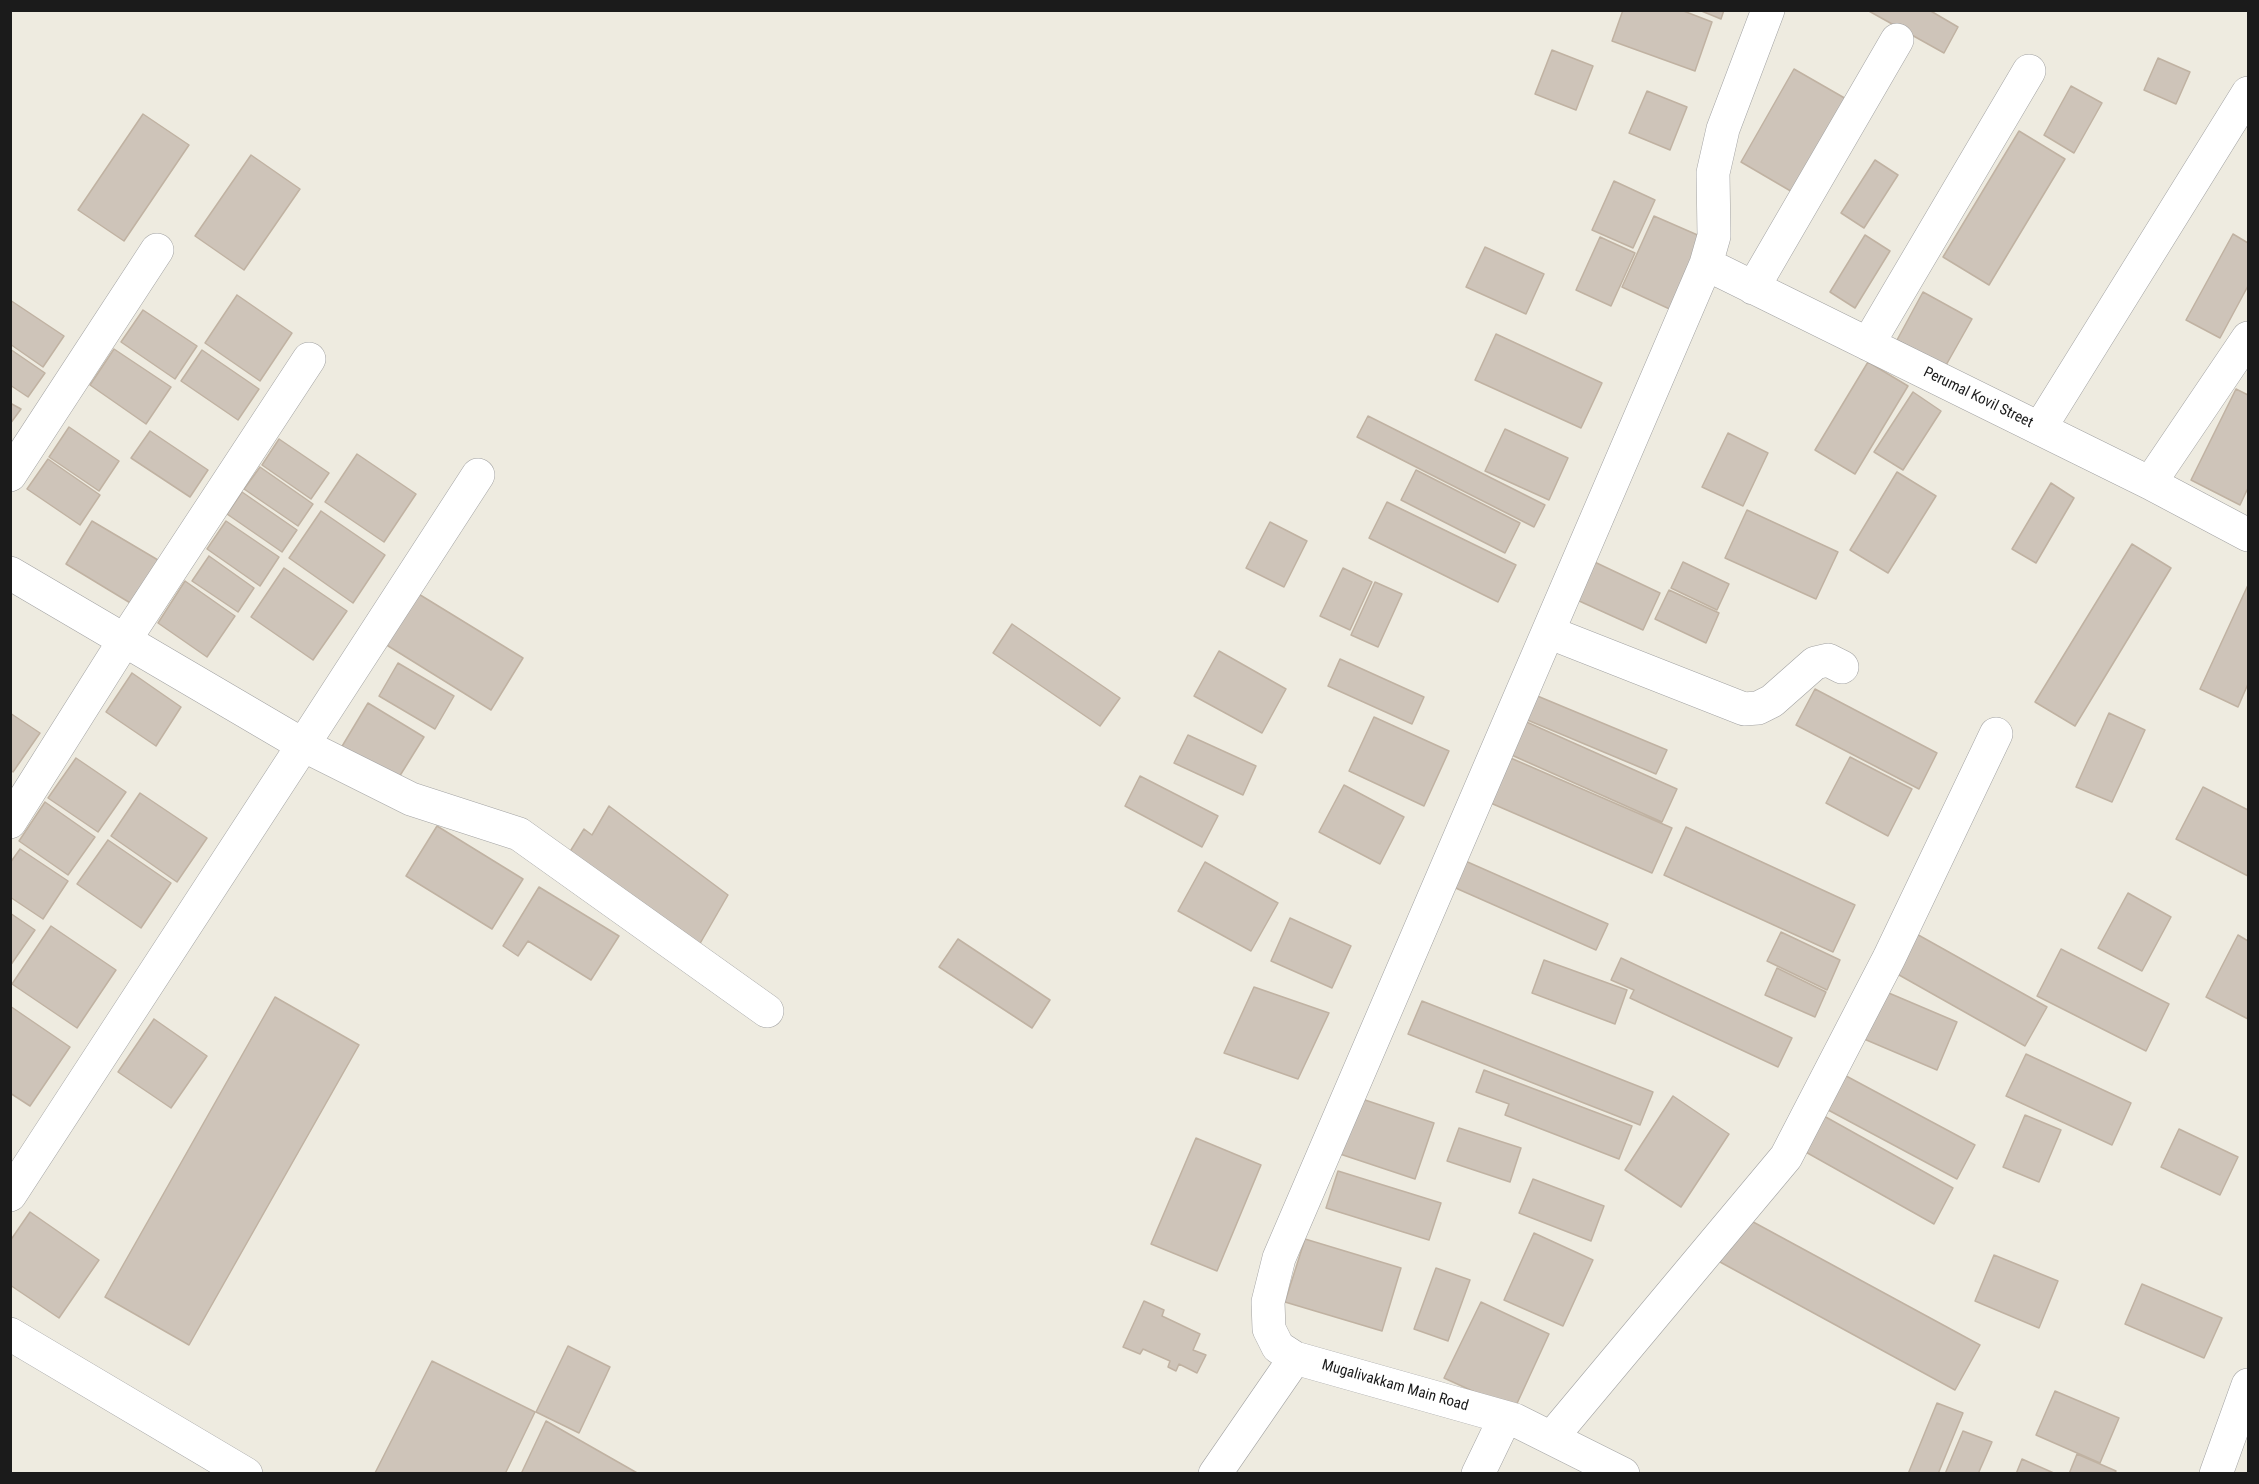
<!DOCTYPE html>
<html>
<head>
<meta charset="utf-8">
<style>
	body { margin:0 }
	#map { position:relative; width:2259px; height:1484px; overflow:hidden; background:#eeebe0; font-family:"Roboto Condensed",sans-serif }
	canvas { display:block }
	.frame { position:absolute; inset:0; border:12px solid #1b1b1b; pointer-events:none }
</style>
</head>
<body>
<div id="map">
<canvas width="2259" height="1484"></canvas>
<div class="frame"></div>
</div>
<script>
const context = document.querySelector('canvas').getContext('2d');
context.lineJoin = 'round';
function paint(path, color) { context.fillStyle = color; context.fill(path, 'evenodd'); }
const toPath = rows => new Path2D(rows.map(r => 'M' + r).join(''));
function stroke(path, color, width, dash) { context.strokeStyle = color; context.lineWidth = width; context.lineCap = dash ? 'butt' : 'round'; context.setLineDash(dash || []); context.stroke(path); }
function label(font, color, halo, rows, align = 'center') {
  context.font = font + ' "Roboto Condensed",sans-serif'; context.lineWidth = 6; context.setLineDash([]); context.textBaseline = 'middle'; context.strokeStyle = halo; context.fillStyle = color; for (const [text, x, y, turn = 0] of rows) {
    context.save(); context.translate(x, y); context.rotate((+turn || 0) * Math.PI / 180); context.textAlign = isNaN(turn) ? turn : align; if (halo) context.strokeText(text, 0, 0); context.fillText(text, 0, 0); context.restore();
  }
}
const building = toPath([
	[1623,10,1681,10,1712,22,1695,71,1612,41,1623,10],
	[1699,10,1724,10,1721,19,1699,10],
	[1867,10,1929,10,1958,27,1944,53,1867,10],
	[1552,50,1593,66,1576,110,1535,94,1552,50],
	[2158,58,2190,72,2176,104,2144,90,2158,58],
	[1794,69,1848,100,1794,193,1741,162,1794,69],
	[2071,86,2102,103,2074,153,2044,135,2071,86],
	[1647,91,1687,107,1670,150,1629,133,1647,91],
	[143,114,189,145,124,241,78,210,143,114],
	[2019,131,2065,159,1989,285,1943,257,2019,131],
	[251,155,300,189,244,270,195,236,251,155],
	[1875,160,1898,175,1864,228,1841,213,1875,160],
	[1614,181,1655,200,1633,248,1592,230,1614,181],
	[1654,216,1709,240,1676,312,1622,287,1654,216],
	[2233,234,2248,243,2248,286,2220,338,2186,320,2233,234],
	[1865,235,1890,251,1855,308,1830,292,1865,235],
	[1600,237,1635,253,1611,306,1576,290,1600,237],
	[1485,247,1544,274,1526,314,1466,287,1485,247],
	[1923,292,1972,319,1945,367,1897,340,1923,292],
	[237,295,292,333,260,381,205,343,237,295],
	[10,300,64,336,43,367,10,344,10,300],
	[143,310,197,346,175,379,121,342,143,310],
	[1496,334,1602,383,1581,428,1475,380,1496,334],
	[10,349,45,373,28,397,10,385,10,349],
	[114,349,171,387,146,424,90,385,114,349],
	[202,350,259,389,238,420,181,381,202,350],
	[1868,362,1908,386,1855,474,1815,450,1868,362],
	[2236,389,2248,395,2248,488,2240,505,2191,480,2236,389],
	[1913,392,1941,411,1903,470,1874,452,1913,392],
	[10,403,21,409,10,424,10,403],
	[1368,416,1545,505,1534,527,1357,437,1368,416],
	[69,427,119,461,99,491,49,457,69,427],
	[1505,429,1568,458,1549,500,1485,471,1505,429],
	[150,431,208,470,190,497,131,458,150,431],
	[1728,433,1768,453,1743,506,1702,487,1728,433],
	[279,439,329,473,311,499,262,465,279,439],
	[357,454,416,494,384,542,325,502,357,454],
	[48,459,100,495,80,525,27,489,48,459],
	[260,467,313,504,298,526,244,489,260,467],
	[1416,470,1520,523,1505,553,1401,500,1416,470],
	[1897,472,1936,496,1888,573,1850,550,1897,472],
	[2051,483,2074,498,2036,563,2012,549,2051,483],
	[242,492,297,530,282,552,227,514,242,492],
	[1387,502,1516,565,1498,602,1369,538,1387,502],
	[1747,510,1838,552,1816,599,1725,558,1747,510],
	[321,511,385,555,353,603,289,558,321,511],
	[92,521,158,560,132,604,66,564,92,521],
	[226,521,279,557,260,586,207,549,226,521],
	[1270,522,1307,541,1284,587,1246,568,1270,522],
	[2132,544,2171,568,2075,726,2035,702,2132,544],
	[209,556,254,588,238,612,192,581,209,556],
	[1584,557,1660,593,1643,630,1566,595,1584,557],
	[1683,562,1729,584,1717,610,1671,588,1683,562],
	[284,568,347,611,313,660,251,617,284,568],
	[1343,568,1372,582,1350,630,1320,616,1343,568],
	[185,581,235,616,207,657,158,623,185,581],
	[1375,582,1402,594,1378,647,1351,635,1375,582],
	[2248,585,2248,684,2238,707,2200,689,2248,585],
	[1669,590,1719,613,1706,643,1655,619,1669,590],
	[417,593,523,658,491,710,385,644,417,593],
	[1012,624,1120,698,1100,726,993,653,1012,624],
	[1219,651,1286,689,1262,733,1194,696,1219,651],
	[1340,659,1424,697,1412,724,1328,686,1340,659],
	[398,663,454,696,435,729,379,696,398,663],
	[132,673,181,707,156,746,106,712,132,673],
	[1815,689,1937,753,1919,789,1796,725,1815,689],
	[1535,695,1667,750,1656,774,1525,719,1535,695],
	[368,703,424,737,396,782,341,748,368,703],
	[10,713,40,733,13,772,10,770,10,713],
	[2109,713,2145,730,2112,802,2076,787,2109,713],
	[1374,717,1449,751,1424,806,1349,771,1374,717],
	[1522,720,1677,789,1662,822,1507,753,1522,720],
	[1188,735,1256,766,1243,795,1174,763,1188,735],
	[1506,756,1672,828,1652,873,1486,801,1506,756],
	[1850,757,1912,789,1888,836,1826,803,1850,757],
	[76,758,126,792,98,832,48,798,76,758],
	[1140,776,1218,816,1202,847,1125,806,1140,776],
	[1344,785,1404,817,1380,864,1319,832,1344,785],
	[2203,787,2248,810,2248,876,2176,839,2203,787],
	[140,793,207,838,177,882,111,836,140,793],
	[45,802,95,837,68,875,19,841,45,802],
	[609,806,728,895,698,947,566,858,584,829,592,835,609,806],
	[437,826,523,879,492,929,406,876,437,826],
	[1686,827,1855,905,1833,952,1664,875,1686,827],
	[108,840,171,883,141,928,77,884,108,840],
	[20,849,68,881,43,919,10,897,10,863,20,849],
	[1454,856,1608,924,1596,950,1442,882,1454,856],
	[1205,862,1278,903,1251,951,1178,911,1205,862],
	[539,887,619,936,591,980,528,941,518,956,503,946,539,887],
	[2128,893,2171,917,2142,971,2098,948,2128,893],
	[10,913,35,930,10,966,10,913],
	[1290,918,1351,946,1332,988,1271,961,1290,918],
	[51,926,116,970,77,1028,12,984,51,926],
	[1781,932,1840,960,1827,990,1767,961,1781,932],
	[1913,932,2047,1007,2025,1046,1892,971,1913,932],
	[2238,935,2248,941,2248,1019,2206,997,2238,935],
	[958,939,1050,1000,1032,1028,939,967,958,939],
	[2061,949,2169,1004,2146,1051,2037,996,2061,949],
	[1621,958,1792,1038,1778,1067,1630,998,1634,990,1611,980,1621,958],
	[1544,960,1627,990,1615,1024,1532,993,1544,960],
	[1777,968,1826,992,1815,1017,1765,995,1777,968],
	[1254,987,1329,1013,1298,1079,1224,1053,1254,987],
	[1877,988,1957,1022,1937,1070,1857,1036,1877,988],
	[275,997,359,1045,189,1345,105,1297,275,997],
	[1422,1001,1653,1092,1640,1125,1408,1034,1422,1001],
	[10,1006,70,1047,30,1106,10,1093,10,1006],
	[154,1019,207,1056,171,1108,118,1072,154,1019],
	[2026,1054,2131,1103,2112,1145,2006,1096,2026,1054],
	[1484,1070,1632,1126,1619,1159,1505,1115,1509,1104,1476,1092,1484,1070],
	[1835,1070,1975,1145,1957,1179,1817,1104,1835,1070],
	[1353,1096,1434,1123,1415,1179,1334,1152,1353,1096],
	[1673,1096,1729,1134,1681,1207,1625,1170,1673,1096],
	[1815,1111,1953,1188,1934,1224,1795,1146,1815,1111],
	[2025,1115,2061,1130,2039,1182,2003,1167,2025,1115],
	[1459,1128,1521,1148,1510,1182,1447,1161,1459,1128],
	[2179,1129,2238,1157,2220,1195,2161,1167,2179,1129],
	[1196,1138,1261,1165,1217,1271,1151,1244,1196,1138],
	[1338,1171,1441,1203,1429,1240,1326,1208,1338,1171],
	[1533,1179,1604,1206,1591,1241,1519,1213,1533,1179],
	[30,1212,99,1260,59,1318,10,1285,10,1241,30,1212],
	[1744,1217,1980,1345,1955,1390,1720,1262,1744,1217],
	[1534,1233,1593,1260,1563,1326,1504,1300,1534,1233],
	[1305,1239,1401,1268,1382,1331,1285,1302,1305,1239],
	[1994,1255,2058,1281,2039,1328,1975,1301,1994,1255],
	[1436,1268,1470,1280,1448,1341,1414,1329,1436,1268],
	[2142,1284,2222,1318,2204,1358,2125,1324,2142,1284],
	[1144,1301,1164,1310,1162,1316,1200,1334,1193,1350,1206,1355,1197,1373,1179,1364,1176,1371,1168,1367,1170,1361,1143,1349,1140,1354,1123,1347,1144,1301],
	[1481,1302,1549,1334,1514,1410,1444,1378,1481,1302],
	[568,1346,610,1367,579,1433,536,1412,568,1346],
	[432,1361,535,1412,505,1474,375,1473,432,1361],
	[2055,1391,2119,1418,2100,1463,2036,1435,2055,1391],
	[1937,1403,1963,1413,1938,1474,1908,1474,1937,1403],
	[546,1421,639,1474,521,1474,546,1421],
	[1963,1431,1992,1442,1978,1474,1945,1474,1963,1431],
	[2077,1454,2116,1471,2114,1474,2069,1474,2077,1454],
	[2022,1459,2056,1474,2016,1474,2022,1459]
]);
paint(building, '#cec4b9');
stroke(building, '#c0b2a2', 1.5);
const minor = toPath([
	[1706,264,2150,483,2248,535],
	[1753,288,1897,40],
	[1868,344,2029,71],
	[2040,428,2248,93],
	[10,475,157,250],
	[478,475,303,745,411,799,519,834,767,1011],
	[2150,483,2248,338],
	[10,573,303,745,10,1195],
	[1548,632,1744,709,1758,708,1772,701,1815,663,1828,660,1842,667],
	[10,822,124,641,309,359],
	[10,1334,246,1474],
	[1295,1358,1278,1347,1269,1329,1268,1302,1279,1258,1706,264,1714,236,1713,173,1723,129,1768,10],
	[1552,1437,1786,1157,1889,958,1996,734],
	[1215,1474,1295,1358,1515,1420,1623,1474],
	[1478,1474,1505,1418],
	[2216,1474,2248,1385]
]);
stroke(minor, '#a2a2a2', 34);
stroke(minor, '#fff', 33);
label('15px', '#1b1b1b', '#fff', [
	["Perumal Kovil Street",1978,398,26],
	["Mugalivakkam Main Road",1395,1386,16]
]);
</script>
</body>
</html>
